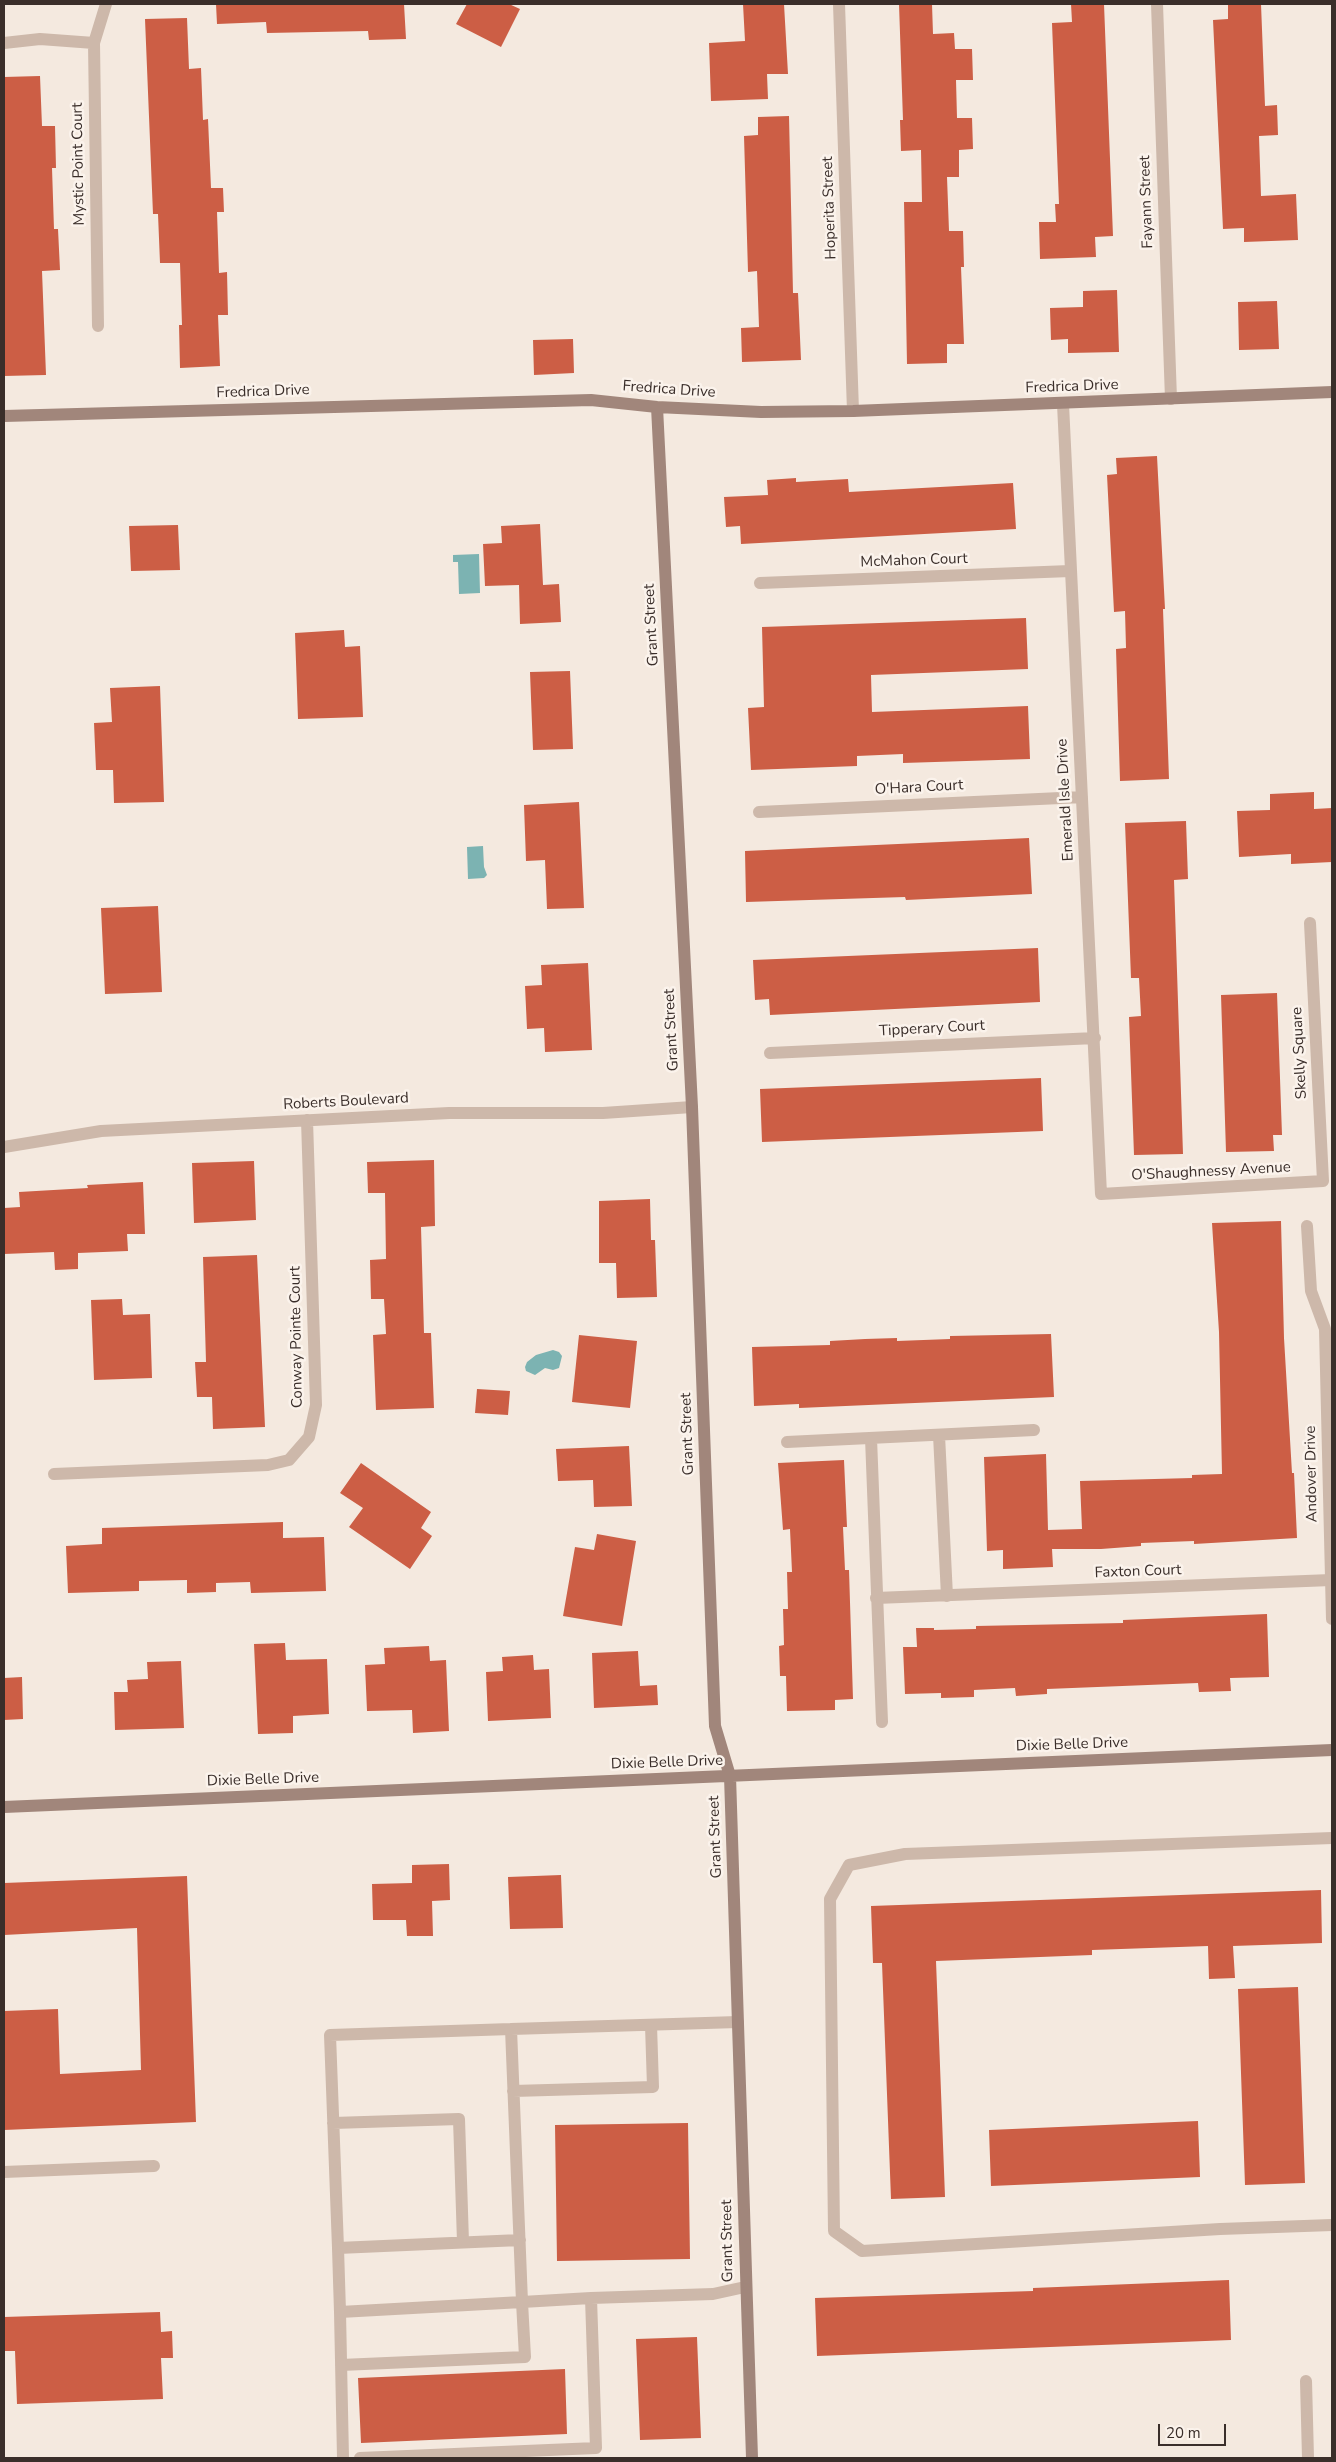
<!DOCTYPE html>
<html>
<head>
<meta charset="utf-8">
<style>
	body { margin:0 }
	#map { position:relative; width:1336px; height:2462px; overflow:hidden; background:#f4e9df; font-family:"Nunito Sans",sans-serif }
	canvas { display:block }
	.frame { position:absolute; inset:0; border:5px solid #3a2e2a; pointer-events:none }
	.scale { position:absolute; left:1158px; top:2424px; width:68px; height:22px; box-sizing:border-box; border:2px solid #3a2e2a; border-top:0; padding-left:6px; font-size:15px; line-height:18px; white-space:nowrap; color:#3a2e2a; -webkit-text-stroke:4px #fbf3ec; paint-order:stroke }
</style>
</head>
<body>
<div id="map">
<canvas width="1336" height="2462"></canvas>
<div class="frame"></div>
<div class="scale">20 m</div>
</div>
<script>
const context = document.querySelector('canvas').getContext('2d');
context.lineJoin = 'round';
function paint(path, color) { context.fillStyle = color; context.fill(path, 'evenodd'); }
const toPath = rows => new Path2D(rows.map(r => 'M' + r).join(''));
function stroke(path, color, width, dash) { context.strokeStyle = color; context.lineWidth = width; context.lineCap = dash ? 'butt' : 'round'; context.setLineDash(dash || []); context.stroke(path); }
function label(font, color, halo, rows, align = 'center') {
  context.font = font + ' "Nunito Sans",sans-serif'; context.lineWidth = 5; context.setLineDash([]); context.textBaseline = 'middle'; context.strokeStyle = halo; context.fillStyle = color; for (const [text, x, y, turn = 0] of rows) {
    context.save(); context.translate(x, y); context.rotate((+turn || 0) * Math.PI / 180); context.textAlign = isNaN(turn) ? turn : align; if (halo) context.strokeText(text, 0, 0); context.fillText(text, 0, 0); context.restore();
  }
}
paint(toPath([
	[479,554,480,593,459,594,458,562,453,562,453,555],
	[483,846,484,867,487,875,484,878,468,879,467,847],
	[553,1350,559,1352,562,1356,559,1368,553,1370,545,1368,535,1375,526,1371,525,1367,527,1362,536,1355]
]), '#7cb3b2');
paint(toPath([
	[216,4,404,4,406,39,369,40,368,31,267,33,266,22,217,24],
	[467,4,509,4,520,9,501,47,456,24],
	[743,4,784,4,788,74,767,74,768,99,711,101,709,43,745,41],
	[899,4,932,4,933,34,954,33,955,49,972,49,973,80,956,80,957,118,972,118,973,149,959,150,959,177,947,177,949,231,963,231,964,267,961,267,964,344,947,344,947,363,907,364,904,202,922,202,921,150,901,151,900,120,903,120],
	[1071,4,1104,4,1113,236,1095,237,1096,257,1040,259,1039,222,1056,222,1055,204,1059,204,1052,23,1072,22],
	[1228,4,1261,4,1265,106,1277,105,1278,135,1259,136,1261,196,1296,194,1298,240,1244,242,1244,228,1223,229,1213,20,1228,19],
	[187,18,189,69,201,68,203,120,208,119,211,188,223,188,224,212,217,212,219,273,227,272,228,315,218,315,220,366,180,368,179,325,182,325,180,263,160,263,158,214,153,214,145,19],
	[40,76,42,126,55,126,56,168,52,168,54,229,58,229,60,270,42,271,46,375,4,376,4,77],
	[789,116,793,293,798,293,801,360,742,362,741,328,759,327,757,271,748,272,744,136,758,135,758,117],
	[1117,290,1119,352,1068,353,1068,339,1051,340,1050,308,1083,307,1083,291],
	[1277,301,1279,349,1239,350,1238,302],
	[573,339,574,373,534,375,533,340],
	[1157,456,1165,609,1163,609,1169,779,1120,781,1116,649,1126,648,1125,611,1114,612,1107,475,1117,474,1116,458],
	[796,478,796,482,848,479,849,492,1013,483,1016,529,741,544,740,526,726,527,724,497,768,495,767,480],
	[540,524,543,585,559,584,561,622,520,624,519,585,485,586,483,544,502,543,501,526],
	[178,525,180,570,131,571,129,526],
	[1026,618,1028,669,871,675,872,712,1028,706,1030,759,903,763,903,754,857,756,857,766,751,770,748,708,764,707,762,627],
	[344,630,345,647,360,646,363,717,298,719,295,633],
	[570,671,573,749,533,750,530,672],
	[160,686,164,802,114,803,113,770,96,770,94,723,112,722,110,688],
	[1314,792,1314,809,1332,808,1332,862,1291,864,1291,854,1239,857,1237,811,1270,810,1270,794],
	[579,802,584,908,547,909,545,860,526,861,524,805],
	[1186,821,1188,879,1174,880,1183,1154,1134,1155,1129,1017,1141,1016,1139,978,1131,978,1125,823],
	[1029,838,1032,894,906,900,905,897,746,902,745,851],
	[158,906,162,992,105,994,101,908],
	[1038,948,1040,1002,770,1015,769,999,755,1000,753,960],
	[588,963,592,1050,545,1052,544,1028,527,1029,525,986,542,985,541,965],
	[1277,993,1282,1135,1273,1135,1274,1151,1226,1152,1221,995],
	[1041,1078,1043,1131,762,1142,760,1089],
	[434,1160,435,1226,421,1227,424,1333,431,1333,434,1408,376,1410,373,1335,386,1334,384,1299,371,1299,370,1260,386,1259,385,1193,368,1193,367,1162],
	[254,1161,256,1220,194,1223,192,1163],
	[143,1182,145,1234,127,1234,128,1251,78,1253,78,1269,55,1270,54,1252,4,1254,4,1208,20,1207,19,1192,88,1188,87,1185],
	[650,1199,651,1240,655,1240,657,1297,617,1298,616,1263,599,1263,599,1201],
	[1281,1221,1284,1338,1292,1473,1294,1473,1297,1538,1194,1544,1194,1541,1141,1543,1141,1546,1101,1549,1052,1549,1053,1567,1003,1569,1003,1550,987,1551,984,1457,1046,1454,1048,1530,1082,1529,1080,1481,1192,1478,1192,1475,1222,1474,1219,1332,1212,1223],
	[257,1255,265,1427,213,1429,212,1397,197,1397,195,1362,206,1362,203,1257],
	[122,1299,123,1315,150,1314,152,1378,94,1380,91,1300],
	[1051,1334,1054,1397,799,1408,799,1404,754,1406,752,1347,830,1345,830,1341,865,1339,897,1338,897,1341,950,1339,950,1336],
	[579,1335,637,1341,630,1408,572,1402],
	[477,1389,510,1391,508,1415,475,1413],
	[629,1446,632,1506,594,1507,593,1480,558,1481,556,1449],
	[844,1460,847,1527,843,1527,845,1570,849,1570,853,1699,835,1700,835,1710,787,1711,786,1676,780,1676,779,1646,784,1645,783,1609,788,1609,787,1572,792,1572,790,1529,783,1530,778,1463],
	[361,1463,431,1512,421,1528,432,1536,410,1569,349,1527,363,1508,340,1493],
	[283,1522,283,1538,324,1537,326,1591,251,1593,250,1582,216,1583,216,1592,187,1593,187,1580,139,1581,139,1591,68,1593,66,1546,102,1544,102,1528],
	[597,1534,636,1541,622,1626,563,1616,575,1547,594,1550],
	[1267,1614,1269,1677,1230,1678,1231,1691,1199,1692,1198,1683,1047,1689,1047,1694,1016,1696,1015,1688,974,1690,974,1697,941,1698,941,1693,905,1694,903,1647,917,1647,916,1628,934,1628,934,1630,976,1629,976,1626,1123,1623,1123,1620],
	[285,1643,286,1660,327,1659,329,1714,293,1716,293,1733,258,1734,254,1644],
	[429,1646,430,1661,446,1660,449,1731,413,1733,412,1710,367,1711,365,1665,385,1664,384,1648],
	[638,1651,640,1686,657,1685,658,1705,594,1708,592,1653],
	[533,1655,534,1670,549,1669,551,1718,488,1721,486,1672,503,1671,502,1657],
	[181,1661,184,1728,115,1730,114,1692,128,1692,127,1680,148,1679,147,1662],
	[22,1677,23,1719,4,1720,4,1678],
	[449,1864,450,1900,432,1901,433,1936,407,1936,406,1920,373,1920,372,1884,412,1883,412,1865],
	[561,1875,563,1928,510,1929,508,1877],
	[187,1876,196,2122,4,2130,4,2011,58,2009,60,2074,141,2070,137,1928,4,1935,4,1883],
	[1321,1890,1322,1943,1233,1946,1235,1978,1209,1979,1208,1946,1092,1950,1092,1955,936,1961,945,2197,891,2199,882,1963,873,1963,871,1906],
	[1298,1987,1305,2183,1245,2185,1238,1989],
	[1198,2121,1200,2177,991,2186,989,2130],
	[688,2123,690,2259,557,2261,555,2125],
	[1229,2280,1231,2340,817,2356,815,2298,1033,2291,1033,2288],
	[160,2312,161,2332,172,2331,173,2358,161,2358,163,2399,17,2404,15,2351,4,2351,4,2317],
	[697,2337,701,2438,640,2440,636,2339],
	[565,2369,567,2434,361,2443,358,2378]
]), '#cc5e45');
stroke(toPath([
	[1063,404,1101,1194,1323,1181,1310,923],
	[760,583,1070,571],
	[759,812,1082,797],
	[770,1053,1095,1038],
	[1307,1226,1311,1291,1325,1329,1332,1619],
	[939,1435,947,1596],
	[871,1438,882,1722],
	[787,1442,1034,1430],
	[876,1598,1331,1580],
	[1332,1838,905,1854,849,1865,830,1899,834,2231,862,2251,1220,2229,1332,2225],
	[513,2091,653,2087,651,2025],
	[333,2123,459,2119,463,2242],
	[4,2172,154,2166],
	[338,2248,330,2035,511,2029],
	[340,2312,338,2248,520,2240],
	[341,2365,525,2357,522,2302,591,2298],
	[1306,2381,1308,2458],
	[343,2458,340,2312,522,2302,511,2029,738,2022],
	[360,2458,596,2448,591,2298,713,2294,745,2287]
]), '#cdb8aa', 12);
stroke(toPath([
	[839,4,853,411],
	[1157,4,1171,399],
	[4,43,40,39,94,43],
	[98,326,94,43,106,4],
	[4,1147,101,1131,449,1113,603,1113,692,1107],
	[54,1474,268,1465,289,1460,309,1437,316,1405,307,1120]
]), '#cdb8aa', 12);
stroke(toPath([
	[657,407,692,1107,715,1726,730,1776,752,2458],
	[4,416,591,400,657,407,761,412,853,411,1332,392],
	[4,1807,1332,1750]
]), '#a1867b', 12);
label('15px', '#3a2e2a', '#fbf3ec', [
	["Mystic Point Court",79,164,-91],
	["Fayann Street",1147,202,-92],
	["Hoperita Street",830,208,-92],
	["Fredrica Drive",1072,387,-2],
	["Fredrica Drive",669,390,4],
	["Fredrica Drive",263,392,-2],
	["McMahon Court",914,561,-2],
	["Grant Street",652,625,-93],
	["O'Hara Court",919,788,-3],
	["Emerald Isle Drive",1066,800,-93],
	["Tipperary Court",932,1029,-3],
	["Grant Street",672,1030,-93],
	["Skelly Square",1300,1053,-93],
	["Roberts Boulevard",346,1102,-3],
	["O'Shaughnessy Avenue",1211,1172,-3],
	["Conway Pointe Court",297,1337,-91],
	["Grant Street",688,1434,-92],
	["Andover Drive",1312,1474,-91],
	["Faxton Court",1138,1572,-2],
	["Dixie Belle Drive",1072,1745,-2],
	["Dixie Belle Drive",667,1763,-2],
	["Dixie Belle Drive",263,1780,-2],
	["Grant Street",716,1837,-92],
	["Grant Street",728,2241,-91]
]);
</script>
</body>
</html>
